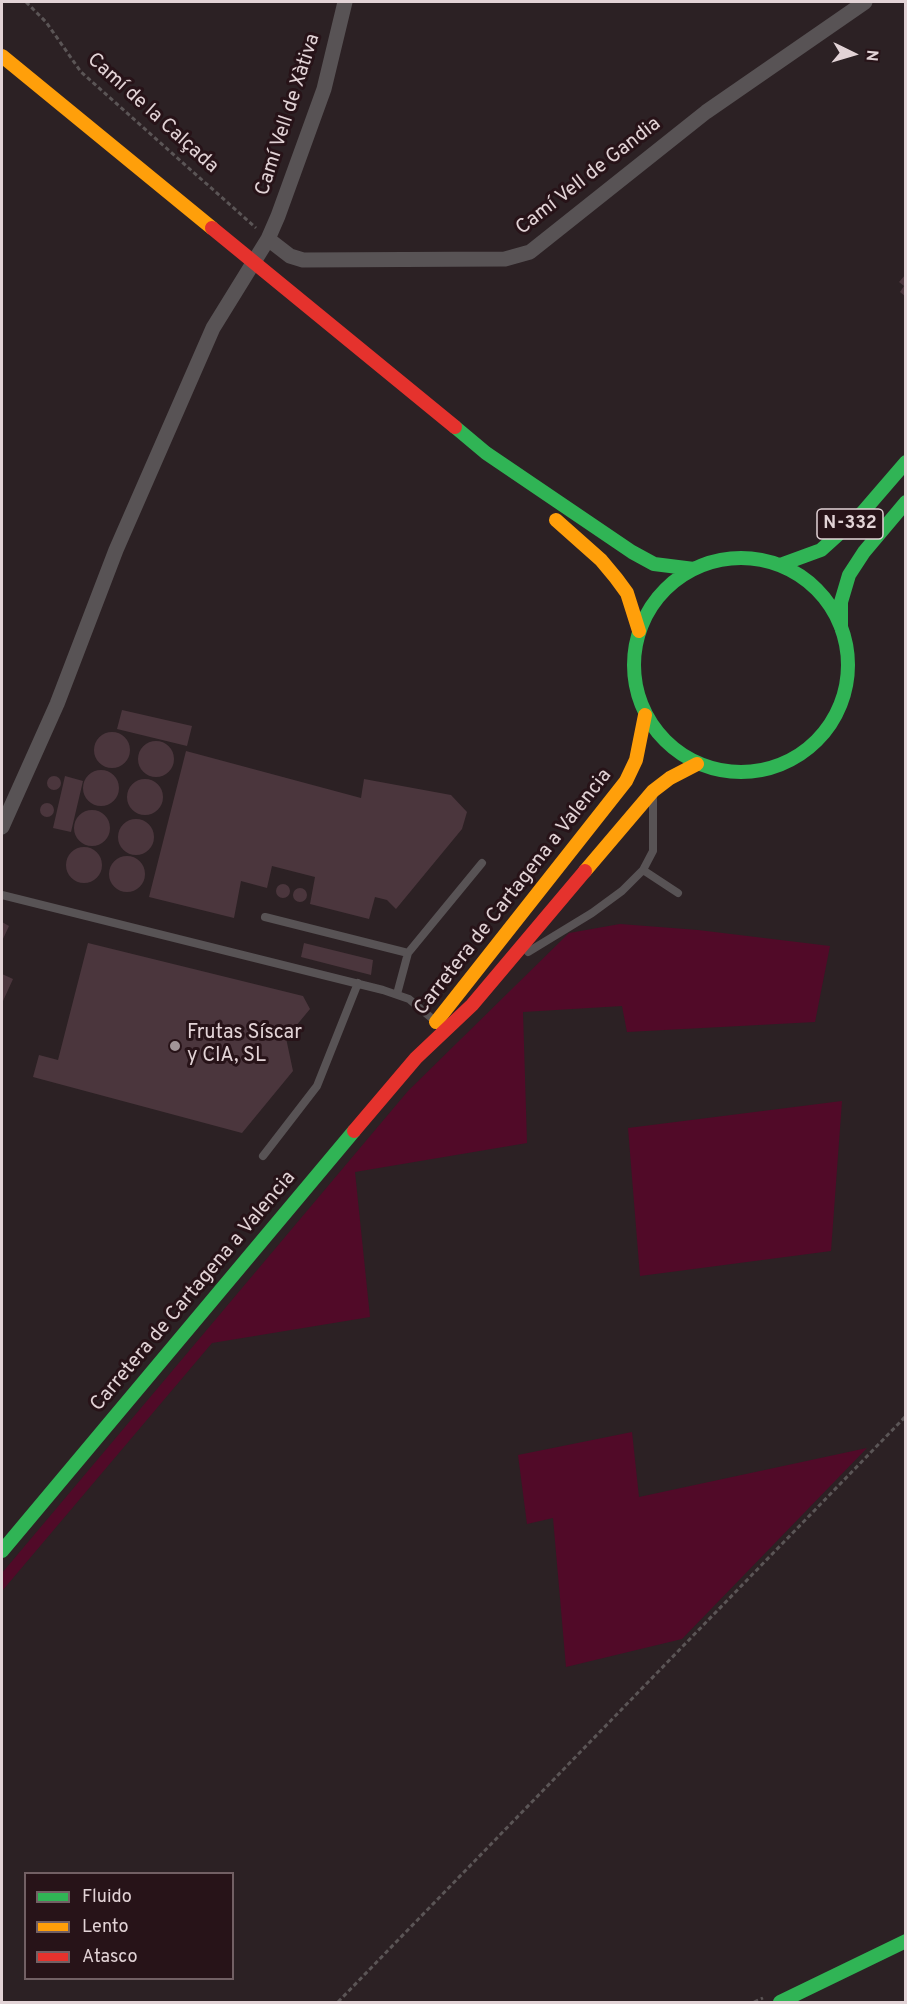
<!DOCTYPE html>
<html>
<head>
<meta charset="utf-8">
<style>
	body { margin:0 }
	#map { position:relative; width:907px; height:2004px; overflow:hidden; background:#2c2124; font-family:Overpass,sans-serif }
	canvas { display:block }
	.frame { position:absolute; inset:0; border:3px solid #e2d3d6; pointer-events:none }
	.legend { position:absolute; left:24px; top:1872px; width:210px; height:108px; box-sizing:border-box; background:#271318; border:2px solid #726064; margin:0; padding:8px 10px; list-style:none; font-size:18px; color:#e2d3d6 }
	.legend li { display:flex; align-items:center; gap:12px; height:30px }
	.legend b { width:30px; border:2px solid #726064 }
	.north { position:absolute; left:823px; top:24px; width:60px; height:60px; -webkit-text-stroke:4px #271318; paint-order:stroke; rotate:95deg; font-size:16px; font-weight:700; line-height:24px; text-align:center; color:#e2d3d6 }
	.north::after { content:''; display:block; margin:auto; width:21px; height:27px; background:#e2d3d6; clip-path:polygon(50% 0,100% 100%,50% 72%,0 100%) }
</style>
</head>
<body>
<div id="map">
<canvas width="907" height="2004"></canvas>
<div class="frame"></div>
<ul class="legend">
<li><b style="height:8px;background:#30b455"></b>Fluido</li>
<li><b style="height:8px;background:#ff9f0a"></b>Lento</li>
<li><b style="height:8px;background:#e5322d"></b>Atasco</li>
</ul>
<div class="north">N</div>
</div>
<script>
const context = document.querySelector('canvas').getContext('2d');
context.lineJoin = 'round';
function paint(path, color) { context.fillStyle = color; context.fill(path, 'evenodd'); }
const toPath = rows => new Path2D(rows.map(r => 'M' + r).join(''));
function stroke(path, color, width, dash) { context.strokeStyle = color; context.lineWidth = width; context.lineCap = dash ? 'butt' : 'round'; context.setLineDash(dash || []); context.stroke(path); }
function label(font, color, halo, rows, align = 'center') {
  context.font = font + ' Overpass,sans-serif'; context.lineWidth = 6; context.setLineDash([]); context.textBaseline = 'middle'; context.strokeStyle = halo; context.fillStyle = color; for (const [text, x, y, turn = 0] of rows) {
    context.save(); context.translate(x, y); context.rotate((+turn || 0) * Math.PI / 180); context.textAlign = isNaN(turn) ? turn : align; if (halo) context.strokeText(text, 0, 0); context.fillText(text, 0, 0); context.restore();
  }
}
paint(toPath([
	[620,924,698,930,830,946,815,1022,627,1032,622,1006,523,1012,527,1143,355,1172,370,1317,212,1343,2,1591,2,1573,408,1091,569,933],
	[842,1101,831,1251,640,1276,628,1128],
	[632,1432,639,1497,867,1448,682,1639,566,1667,553,1518,527,1524,518,1455]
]), '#510a28');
paint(toPath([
	[906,274,906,297,900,292,904,286,899,282],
	[122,710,192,726,187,746,117,729],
	'94 750a18 18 0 1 1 36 0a18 18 0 1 1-36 0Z',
	'138 759a18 18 0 1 1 36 0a18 18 0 1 1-36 0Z',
	[186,751,361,798,364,779,451,795,467,812,462,829,396,909,387,900,375,897,369,919,310,904,315,877,272,866,267,888,241,881,234,918,149,897],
	'83 788a18 18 0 1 1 36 0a18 18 0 1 1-36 0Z',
	'47 783a7 7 0 1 1 14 0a7 7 0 1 1-14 0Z',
	[65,776,83,781,71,832,53,828],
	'127 797a18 18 0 1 1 36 0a18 18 0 1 1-36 0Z',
	'40 810a7 7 0 1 1 14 0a7 7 0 1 1-14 0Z',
	'74 828a18 18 0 1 1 36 0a18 18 0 1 1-36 0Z',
	'118 837a18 18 0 1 1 36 0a18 18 0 1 1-36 0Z',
	'66 865a18 18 0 1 1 36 0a18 18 0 1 1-36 0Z',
	'109 874a18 18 0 1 1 36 0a18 18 0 1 1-36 0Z',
	'276 891a7 7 0 1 1 14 0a7 7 0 1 1-14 0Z',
	'293 895a7 7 0 1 1 14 0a7 7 0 1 1-14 0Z',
	[2,922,9,926,2,941],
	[88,943,303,996,310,1009,286,1038,293,1071,242,1133,33,1077,39,1055,58,1060],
	[304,943,373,960,371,975,301,957],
	[2,974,13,979,3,1001,2,1001]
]), '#4b363d');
stroke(toPath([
	[26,2,46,22,81,72,256,228],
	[338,2002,906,1416],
	[754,2002,763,1998]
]), '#5b5556', 3, [4.5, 3]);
stroke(toPath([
	[643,870,678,893],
	[2,895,383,990,409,999,435,1021],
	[265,917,408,953],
	[528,952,592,913,622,891,643,870,653,851,653,799],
	[397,994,408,953,482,863],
	[263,1156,317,1086,358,983]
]), '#585355', 8);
stroke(toPath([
	[268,239,290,256,303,260,505,259,530,252,706,112,865,2],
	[2,827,57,704,116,550,213,328,268,239,278,216,324,89,345,2]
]), '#585355', 15);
stroke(toPath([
	[455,427,486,453,632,552,654,564,694,569],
	'634 665a107 107 0 1 1 214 0a107 107 0 1 1-214 0Z',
	[780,565,821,550,862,513,906,462],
	[841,627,841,602,849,575,864,552,906,502],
	[2,1551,354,1131],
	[780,2002,906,1941]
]), '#30b455', 14);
stroke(toPath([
	[2,56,212,228],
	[556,520,601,560,616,578,627,593,639,631],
	[585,871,653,791,670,778,697,764],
	[436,1022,626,781,636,760,645,715]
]), '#ff9f0a', 14);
stroke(toPath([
	[212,228,455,427],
	[354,1131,416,1058,472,1005,585,871]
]), '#e5322d', 14);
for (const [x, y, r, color] of [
	[175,1046,6,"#a29598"]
]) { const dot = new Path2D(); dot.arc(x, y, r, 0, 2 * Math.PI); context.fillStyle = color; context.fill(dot); stroke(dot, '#271318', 2); }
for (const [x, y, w] of [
	[850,524,66]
]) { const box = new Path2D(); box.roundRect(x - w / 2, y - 15, w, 30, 4.5); context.fillStyle = '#271318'; context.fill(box); stroke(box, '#e2d3d6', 1.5); }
label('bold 18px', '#e2d3d6', null, [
	["N-332",850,524]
]);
label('20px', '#e2d3d6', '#271318', [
	["Camí de la Calçada",152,114,42],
	["Camí Vell de Xàtiva",289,115,-72],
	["Camí Vell de Gandia",589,177,-38],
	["Carretera de Cartagena a Valencia",514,893,-52],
	["Carretera de Cartagena a Valencia",194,1292,-50]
]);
label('20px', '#e2d3d6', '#271318', [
	["Frutas Síscar",187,1034],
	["y CIA, SL",187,1057]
], 'left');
</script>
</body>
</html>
